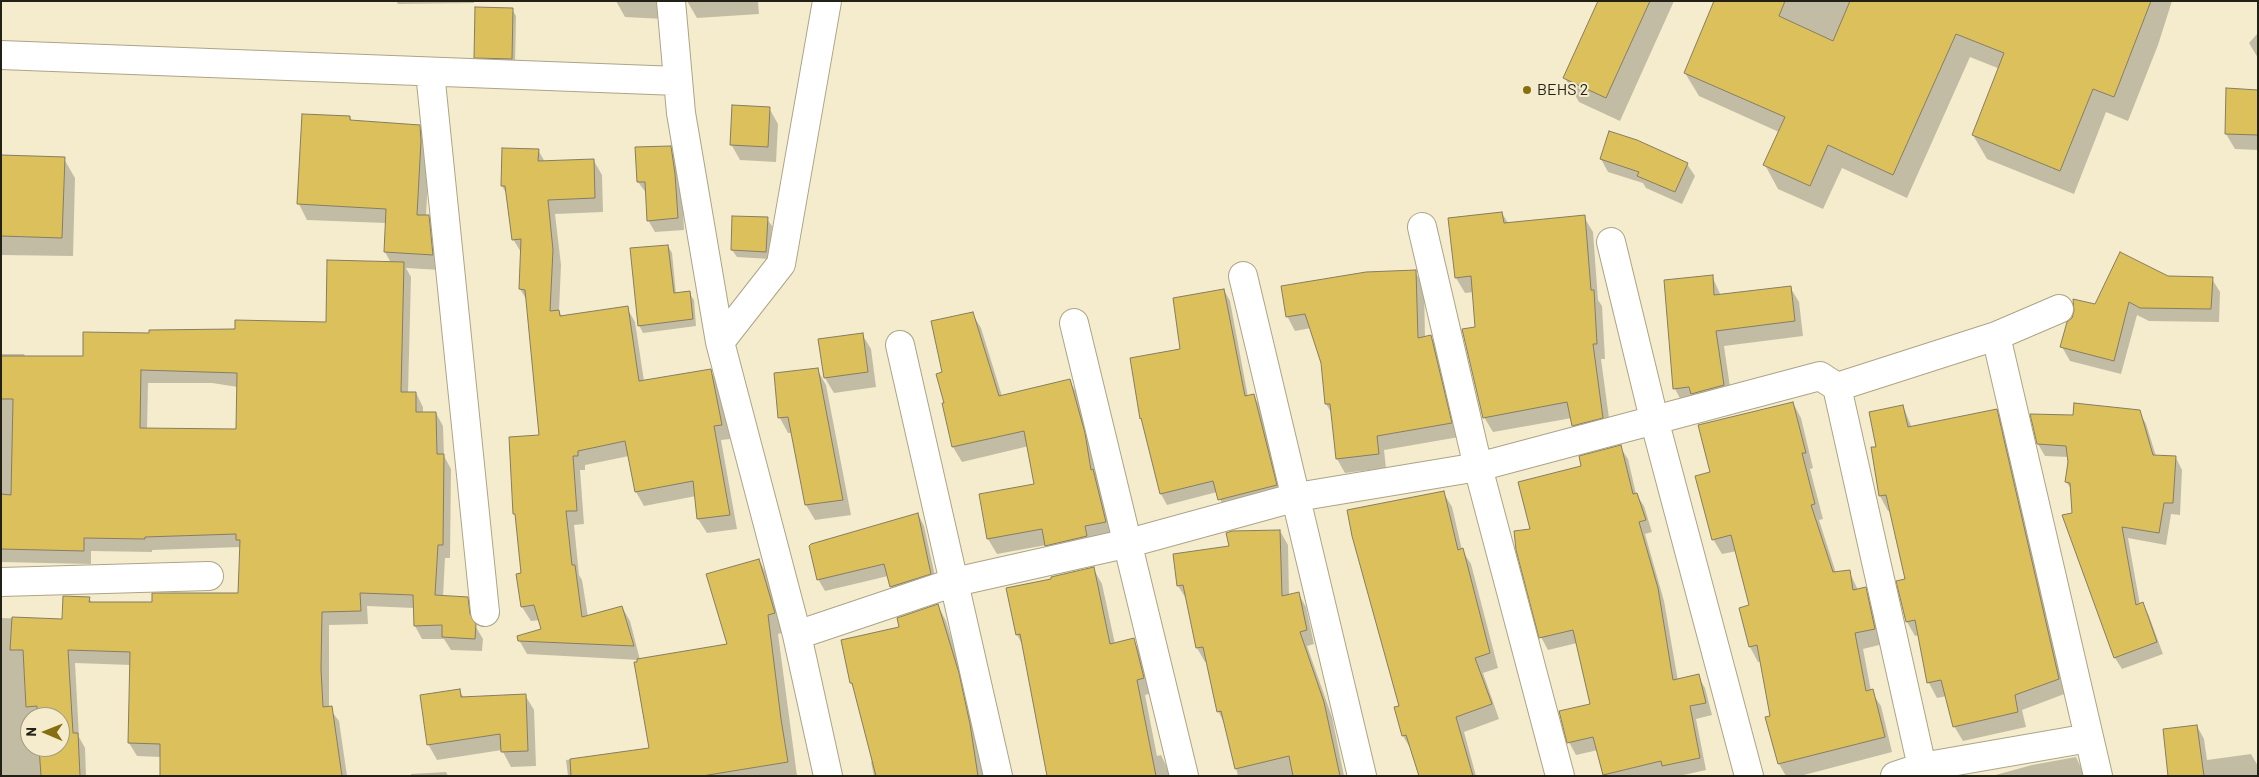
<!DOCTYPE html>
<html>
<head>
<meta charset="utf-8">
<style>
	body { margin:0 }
	#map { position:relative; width:2259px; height:777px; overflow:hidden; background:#f4eccd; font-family:Barlow,sans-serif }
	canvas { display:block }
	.frame { position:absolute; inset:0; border:2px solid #232015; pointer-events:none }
	.north { position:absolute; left:20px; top:707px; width:50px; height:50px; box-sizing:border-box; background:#f4eccd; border:1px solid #a09a83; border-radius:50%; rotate:271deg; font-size:14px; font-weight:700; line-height:20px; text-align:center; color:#232015 }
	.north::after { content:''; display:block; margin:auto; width:18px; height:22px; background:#866f0f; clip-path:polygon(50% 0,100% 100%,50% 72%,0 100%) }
</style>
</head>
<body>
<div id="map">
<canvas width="2259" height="777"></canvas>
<div class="frame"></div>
<div class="north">N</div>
</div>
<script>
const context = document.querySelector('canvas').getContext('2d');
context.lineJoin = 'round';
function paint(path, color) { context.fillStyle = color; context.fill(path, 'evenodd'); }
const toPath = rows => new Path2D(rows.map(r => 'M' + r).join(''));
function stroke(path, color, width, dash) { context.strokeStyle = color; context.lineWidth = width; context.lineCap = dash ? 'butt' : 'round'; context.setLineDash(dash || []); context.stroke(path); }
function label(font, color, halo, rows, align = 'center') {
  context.font = font + ' Barlow,sans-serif'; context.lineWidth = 4; context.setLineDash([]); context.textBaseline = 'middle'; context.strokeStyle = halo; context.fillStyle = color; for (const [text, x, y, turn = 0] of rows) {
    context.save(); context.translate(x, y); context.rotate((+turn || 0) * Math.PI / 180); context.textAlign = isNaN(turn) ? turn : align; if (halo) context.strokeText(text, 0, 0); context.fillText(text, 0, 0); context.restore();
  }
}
paint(toPath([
	[396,1,474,1,474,3,398,4],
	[616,1,674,1,664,19,625,17],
	[687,1,758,1,759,14,697,18],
	[1599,1,1674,1,1620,121,1579,102,1565,78],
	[1716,1,2172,1,2158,45,2128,121,2106,112,2074,194,1987,159,1973,135,2000,69,1970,57,1907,198,1842,168,1823,209,1778,189,1765,165,1779,132,1699,96,1685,73],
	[512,9,516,16,515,66,480,65,476,57],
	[2258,33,2258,58,2249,43],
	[2258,91,2258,150,2235,149,2226,134],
	[769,108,778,124,776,162,740,160,731,144],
	[303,115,350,117,352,122,419,126,428,142,429,157,426,217,428,217,437,232,441,270,406,268,411,277,408,393,416,393,423,407,423,413,436,413,443,426,444,456,451,469,450,558,445,558,443,597,467,598,475,611,476,627,483,639,482,651,451,650,444,639,422,639,415,626,414,608,367,606,368,624,329,625,329,708,339,721,347,776,161,776,161,757,137,756,129,743,131,665,75,663,79,737,85,748,86,776,1,776,1,618,63,620,89,598,92,603,153,603,240,595,241,547,152,550,152,552,91,551,91,564,1,562,1,354,24,354,26,358,84,357,150,334,327,323,391,263,385,252,386,223,307,220,299,204],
	[148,383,212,383,238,387,238,431,147,430],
	[30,717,60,717,60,747,30,747],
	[670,147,677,159,682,187,684,230,655,232,648,220,647,194,638,182],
	[538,150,545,162,594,161,602,175,603,212,555,214,561,265,559,311,562,317,627,308,635,322,644,381,710,371,719,385,730,439,721,440,737,529,707,533,698,519,696,496,644,506,636,492,629,456,585,465,585,470,580,470,584,524,574,525,579,575,582,580,588,617,622,607,630,621,640,660,728,645,759,560,769,579,785,632,778,634,797,776,568,776,566,760,651,749,639,660,527,654,519,640,543,630,540,620,531,621,522,607,518,575,522,574,517,518,515,514,540,436,528,302,520,289,522,254,513,239,508,196,502,186],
	[1,156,64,159,75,178,73,256,1,255],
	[1601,159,1687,164,1695,176,1682,204,1646,188,1643,183,1608,172],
	[1502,213,1508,223,1584,217,1593,232,1598,300,1602,306,1605,359,1601,359,1611,433,1582,441,1573,425,1572,418,1493,432,1484,417,1474,292,1465,293,1456,278,1449,219],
	[767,219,772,226,770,259,737,257,732,250],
	[668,246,672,253,676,294,689,293,694,300,696,326,643,333,639,325],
	[1415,272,1424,286,1425,338,1431,337,1439,351,1459,437,1384,450,1386,468,1345,473,1337,459,1332,414,1326,404,1322,363,1311,328,1295,331,1287,316],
	[1712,276,1721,296,1790,287,1799,302,1803,336,1724,346,1732,401,1683,404,1675,389,1665,281],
	[2168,277,2212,279,2220,292,2219,322,2149,321,2137,315,2121,374,2070,361,2062,347,2076,312],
	[1224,290,1230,301,1248,397,1254,396,1260,407,1282,496,1225,510,1217,492,1167,505,1161,494,1144,424,1141,419,1131,359,1182,350],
	[972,313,981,328,1002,396,1070,381,1078,396,1114,537,1055,560,1046,545,997,554,988,539,980,495,1036,485,1029,446,962,462,953,447,946,404,943,373],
	[862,334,871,349,876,387,834,393,825,378],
	[817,369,826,385,851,515,815,520,806,505,792,433,788,433,780,418,775,374],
	[1793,403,1801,418,1813,468,1810,469,1823,519,1819,520,1836,573,1849,571,1858,590,1865,589,1874,604,1883,644,1863,649,1871,691,1881,706,1892,752,1800,776,1786,776,1779,764,1767,718,1772,716,1762,661,1758,662,1750,647,1750,606,1737,551,1722,554,1713,539,1711,473],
	[1903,406,1912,428,1996,410,2005,425,2067,693,2022,710,2026,727,1963,741,1954,726,1947,696,1937,698,1929,683,1919,635,1915,636,1907,622,1907,580,1891,510,1888,511,1880,496,1872,448,1877,448],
	[2139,411,2146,424,2156,456,2176,458,2182,470,2180,515,2171,514,2166,545,2128,538,2140,605,2143,604,2149,616,2163,654,2122,669,2115,658,2064,516,2074,514,2072,490,2066,482,2068,457,2045,456,2038,444,2074,417],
	[1620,447,1628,459,1636,494,1644,506,1652,532,1645,534,1664,601,1678,681,1698,676,1705,688,1712,715,1696,719,1706,770,1679,776,1603,776,1598,750,1576,755,1569,742,1592,705,1577,643,1548,650,1541,637,1531,530,1582,467],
	[1443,492,1452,507,1462,550,1471,564,1498,668,1483,673,1499,719,1464,732,1476,776,1421,776,1412,751,1403,736,1400,707],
	[918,514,924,526,937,585,898,598,891,587,888,576,825,591,818,579],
	[1280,531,1288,545,1289,596,1298,593,1306,607,1314,644,1307,646,1332,717,1344,776,1238,776,1225,724,1218,711,1207,662,1205,662,1197,648,1187,600,1178,586,1231,547],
	[1093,568,1102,584,1115,644,1133,639,1142,655,1152,693,1145,695,1157,756,1161,755,1171,776,1048,776,1024,647,1017,635,1008,589,1053,580],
	[938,606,946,621,967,690,978,740,983,776,874,776,871,762,874,761,855,690,851,683,900,628],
	[459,690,464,698,525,695,534,710,536,766,511,767,502,750,437,760,428,744],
	[2197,726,2204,739,2207,760,2251,754,2258,766,2258,776,2170,776],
	[2076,757,2085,776,1992,776,2032,765],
	[446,772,448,776,411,776,411,774]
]), '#0003');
const building = toPath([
	[1598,1,1650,1,1606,98,1563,78,1598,1],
	[1714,1,1785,1,1779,16,1833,41,1850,1,2151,1,2114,97,2093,89,2060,171,1972,135,2004,53,1956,34,1893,175,1828,145,1810,186,1763,165,1785,117,1684,73,1714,1],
	[475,7,513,8,512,59,474,58,475,7],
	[2226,88,2258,90,2258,135,2225,134,2226,88],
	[732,105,770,107,768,147,730,145,732,105],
	[302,114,350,116,350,120,420,125,421,141,417,215,429,215,433,255,384,252,386,209,297,204,302,114],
	[1609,131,1637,140,1688,163,1675,192,1637,176,1639,172,1600,159,1609,131],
	[671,146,675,174,678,218,647,221,645,182,637,182,635,147,671,146],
	[502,148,539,149,538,161,594,159,595,198,548,200,553,250,550,311,559,310,560,316,628,306,639,381,711,369,722,425,714,426,730,515,697,519,693,481,635,492,625,441,578,451,578,456,573,456,577,511,566,511,572,565,575,565,582,617,622,606,634,646,518,641,517,636,541,629,534,605,521,607,516,574,521,573,515,514,513,514,509,437,539,435,525,290,519,289,521,239,512,240,505,186,501,186,502,148],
	[1,155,65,157,62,238,1,236,1,155],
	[1502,212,1504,223,1585,215,1591,290,1594,290,1597,344,1593,344,1603,418,1572,426,1567,402,1483,418,1462,329,1475,327,1471,276,1455,278,1448,218,1502,212],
	[732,216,768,217,766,252,731,250,732,216],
	[668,245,674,293,690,291,693,319,638,326,630,248,668,245],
	[2120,252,2168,276,2213,277,2211,309,2140,308,2129,302,2114,361,2060,347,2067,322,2072,318,2074,311,2073,299,2095,304,2120,252],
	[327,260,404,262,401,392,416,392,416,412,436,412,437,454,444,454,443,545,438,545,435,595,468,597,470,614,476,624,475,639,442,637,442,625,414,626,413,595,360,593,361,611,322,612,321,669,323,707,332,706,342,776,160,776,160,744,128,743,130,652,68,650,73,733,78,733,80,776,41,776,39,747,60,747,60,717,37,717,37,706,26,707,23,650,10,650,12,617,62,619,63,596,90,597,89,602,152,602,152,593,238,593,240,540,236,540,236,534,145,537,145,539,84,538,84,551,1,549,1,494,11,495,13,399,1,399,1,356,83,356,83,332,149,333,149,330,235,329,235,320,326,322,327,260],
	[141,370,237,373,236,429,140,428,141,370],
	[1416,270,1418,338,1431,335,1452,423,1377,436,1379,454,1336,459,1330,404,1325,404,1321,363,1305,314,1286,317,1281,286,1366,272,1416,270],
	[1713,275,1714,295,1791,286,1795,321,1716,331,1724,385,1691,394,1689,387,1673,389,1664,280,1713,275],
	[1224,289,1245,396,1254,394,1277,485,1218,500,1213,481,1160,494,1141,418,1140,419,1130,358,1180,349,1173,298,1224,289],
	[973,312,999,396,1070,379,1085,433,1091,470,1093,469,1106,522,1085,526,1087,536,1045,546,1042,529,987,539,979,494,1034,484,1024,431,952,447,942,403,944,403,936,374,942,372,931,321,973,312],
	[863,333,868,372,824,378,818,339,863,333],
	[818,368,843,500,805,505,788,417,778,418,774,373,818,368],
	[1793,402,1806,453,1802,453,1815,504,1811,505,1833,572,1850,570,1853,590,1866,587,1875,629,1855,633,1866,691,1873,689,1885,737,1778,764,1765,717,1770,716,1757,645,1749,647,1739,608,1749,605,1731,535,1712,540,1695,476,1710,472,1698,425,1793,402],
	[2074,403,2140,410,2153,455,2176,456,2173,503,2164,503,2159,533,2122,527,2136,605,2143,602,2157,642,2114,658,2062,515,2072,513,2070,483,2065,482,2068,462,2066,446,2037,444,2030,414,2073,415,2074,403],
	[1903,405,1908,427,1997,409,2059,679,2015,695,2018,712,1953,727,1941,680,1927,683,1915,620,1906,622,1896,581,1905,579,1886,495,1879,496,1871,447,1876,447,1869,412,1903,405],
	[1621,445,1633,494,1637,493,1646,520,1639,522,1658,588,1673,680,1699,674,1706,703,1690,706,1700,758,1662,766,1661,761,1603,775,1593,737,1567,743,1559,711,1590,704,1573,630,1539,638,1516,550,1514,531,1530,529,1518,482,1581,466,1579,456,1621,445],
	[1444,491,1458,550,1463,548,1490,653,1475,658,1492,704,1456,717,1473,776,1419,776,1406,735,1402,736,1394,707,1399,706,1352,536,1347,510,1444,491],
	[918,513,931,574,890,587,884,564,817,580,809,546,811,544,918,513],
	[1280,530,1282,596,1299,592,1307,630,1300,632,1324,702,1340,776,1293,776,1289,756,1235,769,1221,711,1217,712,1203,647,1196,648,1183,585,1177,586,1173,554,1229,546,1226,533,1232,531,1280,530],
	[759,559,775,613,768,615,781,719,788,762,702,776,571,776,570,759,649,748,634,662,637,662,637,659,727,644,706,574,759,559],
	[1094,567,1110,644,1134,638,1144,678,1137,680,1156,776,1047,776,1020,634,1016,635,1006,588,1051,579,1051,577,1094,567],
	[938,604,959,673,970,724,978,776,876,776,852,683,850,683,841,640,899,627,897,618,938,604],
	[460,689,461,697,526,694,528,751,501,752,500,734,427,745,420,695,460,689],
	[2197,725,2204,776,2168,776,2163,729,2197,725]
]);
paint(building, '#dcc05c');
stroke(building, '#857d61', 1);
const street = toPath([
	[671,1,681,113,720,342,797,635,828,776],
	[1,55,678,81],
	[430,72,485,612],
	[1422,227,1478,467,1560,776],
	[1611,242,1654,419,1749,776],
	[1243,276,1362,776],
	[1074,323,1184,776],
	[1996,336,2098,776],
	[720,342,781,264,827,1],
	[900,345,998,776],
	[1837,387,1924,776],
	[1,582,209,576],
	[797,635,955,582,1129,543,1297,497,1478,467,1820,376,1837,387,1996,336,2059,309],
	[1895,776,1922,767,2089,738]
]);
stroke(street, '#ada487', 30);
stroke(street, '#fff', 28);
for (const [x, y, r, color] of [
	[1527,90,5,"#866f0f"]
]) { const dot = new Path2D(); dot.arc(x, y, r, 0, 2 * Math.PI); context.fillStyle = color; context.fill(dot); stroke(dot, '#f4eccd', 2); }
label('16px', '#232015', '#f4eccd', [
	["BEHS 2",1537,90]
], 'left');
</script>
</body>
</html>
